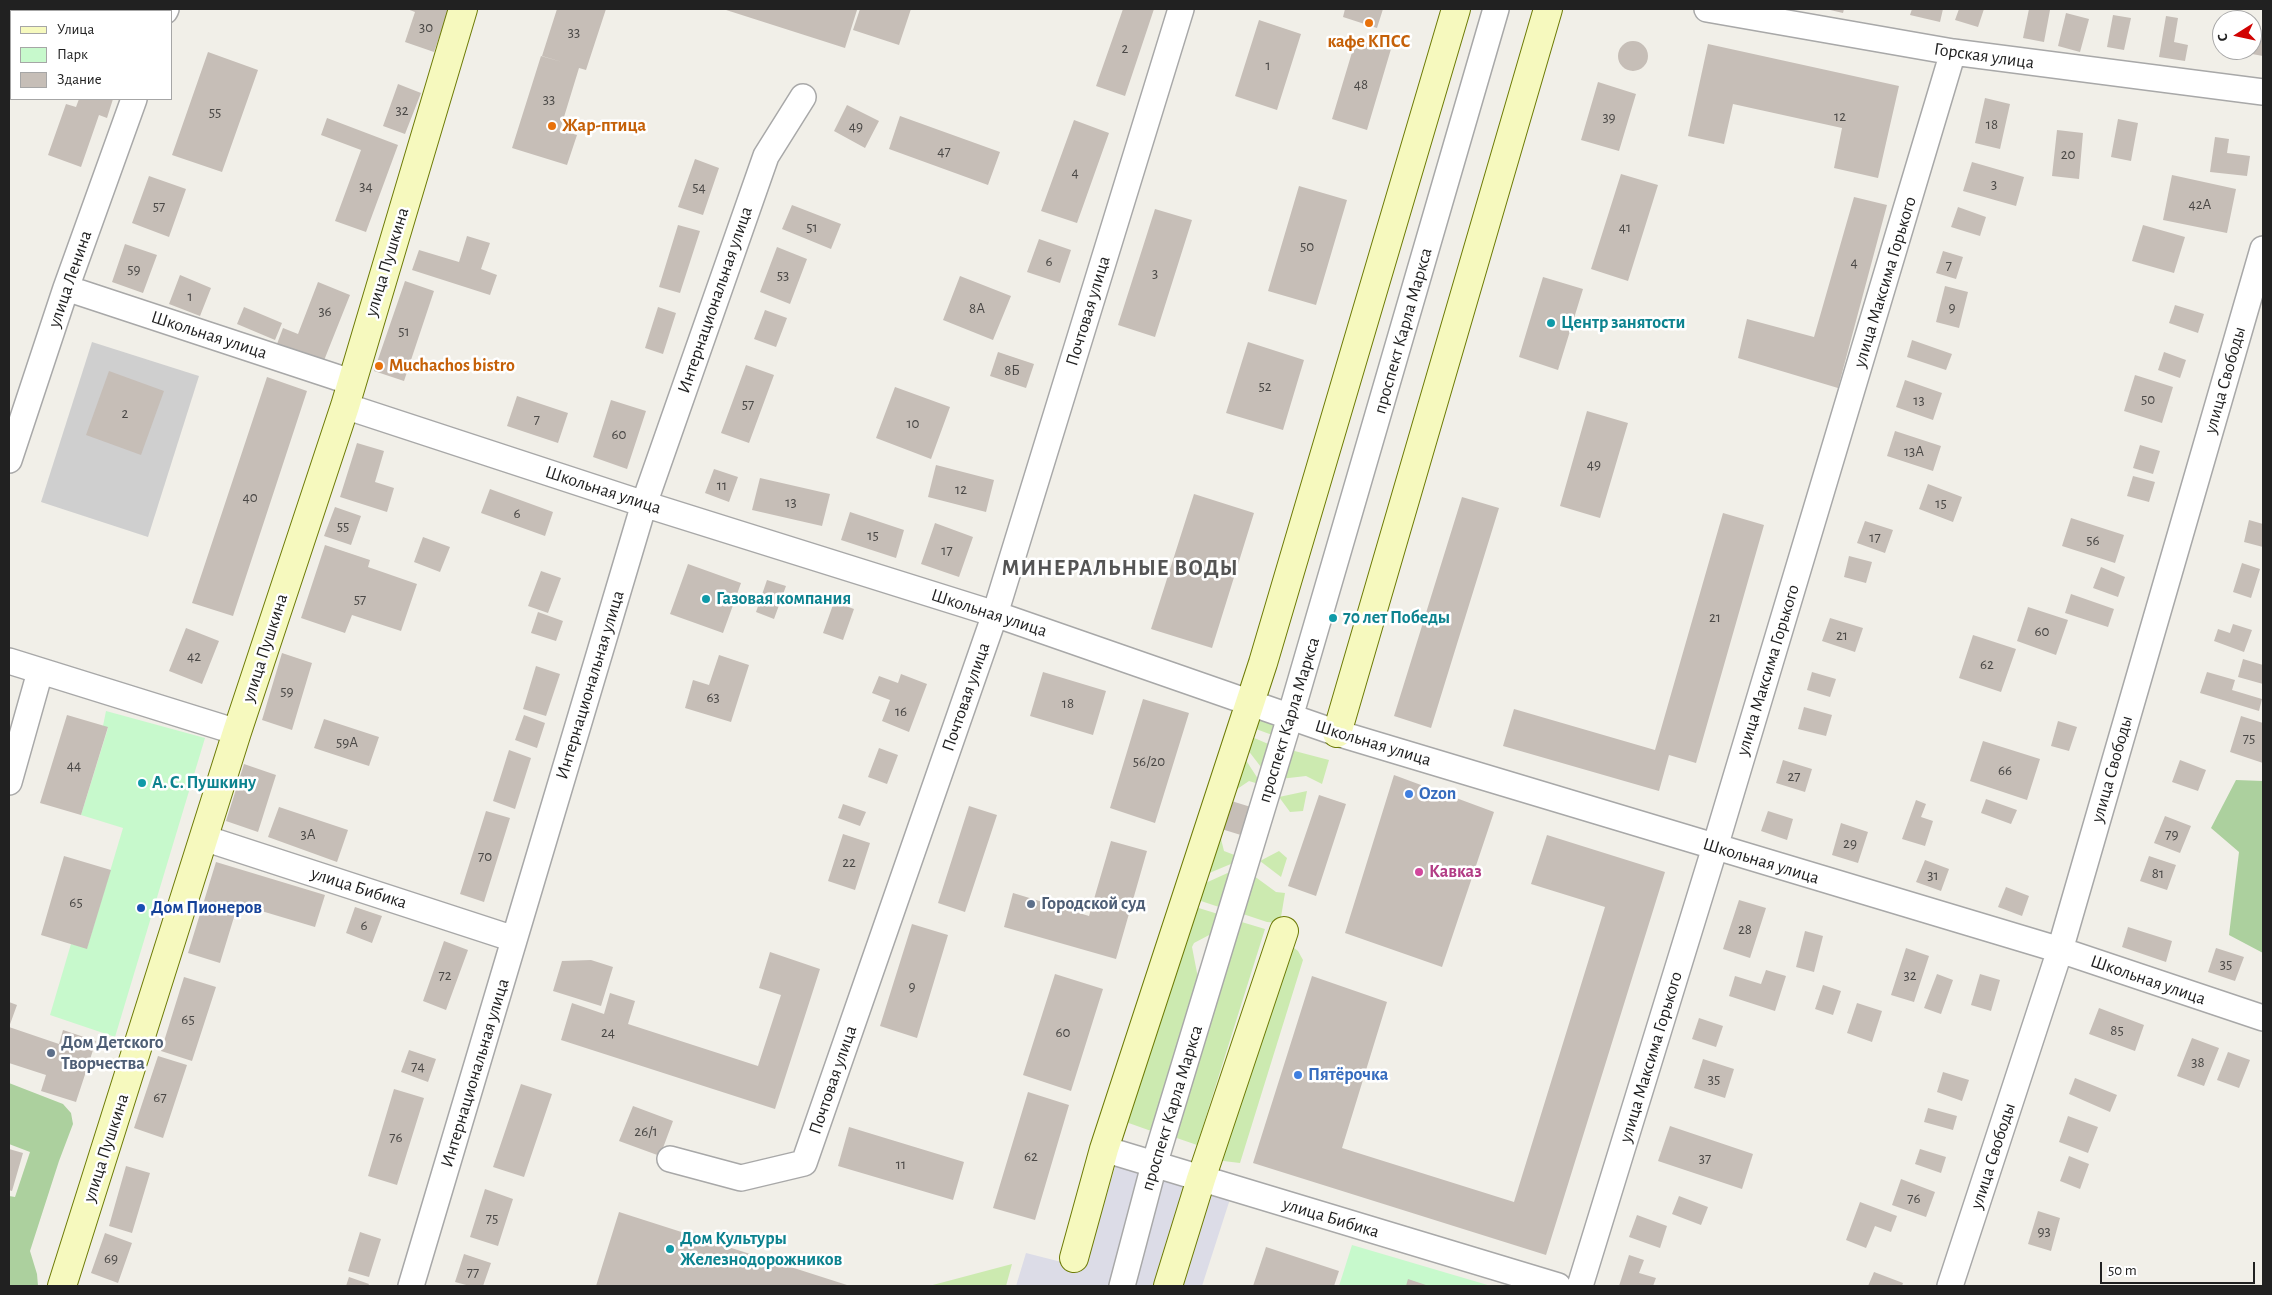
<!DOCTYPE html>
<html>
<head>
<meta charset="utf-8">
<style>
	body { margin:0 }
	#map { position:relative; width:2272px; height:1295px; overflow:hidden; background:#f1efe8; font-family:"Alegreya Sans",sans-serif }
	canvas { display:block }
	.frame { position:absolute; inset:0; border:10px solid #212121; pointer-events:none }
	.legend { position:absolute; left:10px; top:10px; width:162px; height:90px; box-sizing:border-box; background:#fff; border:1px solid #a6a6a6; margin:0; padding:6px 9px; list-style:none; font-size:15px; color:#212121 }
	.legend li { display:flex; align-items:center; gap:10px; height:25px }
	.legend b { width:25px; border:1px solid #a6a6a6 }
	.north { position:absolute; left:2212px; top:10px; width:50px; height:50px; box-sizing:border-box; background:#fff; border:1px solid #a6a6a6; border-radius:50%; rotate:260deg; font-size:14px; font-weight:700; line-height:20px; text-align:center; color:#212121 }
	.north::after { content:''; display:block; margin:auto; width:18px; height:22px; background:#d10302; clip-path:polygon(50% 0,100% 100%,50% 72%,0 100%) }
	.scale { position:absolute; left:2100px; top:1262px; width:155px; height:22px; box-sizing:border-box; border:2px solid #212121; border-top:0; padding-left:6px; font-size:15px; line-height:18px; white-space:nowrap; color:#212121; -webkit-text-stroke:4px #fff; paint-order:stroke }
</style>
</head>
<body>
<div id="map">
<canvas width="2272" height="1295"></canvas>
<div class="frame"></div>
<ul class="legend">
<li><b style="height:6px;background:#f6f9be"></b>Улица</li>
<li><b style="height:14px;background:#c7f9cc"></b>Парк</li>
<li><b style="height:14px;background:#c6beb7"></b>Здание</li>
</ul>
<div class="north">С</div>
<div class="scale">50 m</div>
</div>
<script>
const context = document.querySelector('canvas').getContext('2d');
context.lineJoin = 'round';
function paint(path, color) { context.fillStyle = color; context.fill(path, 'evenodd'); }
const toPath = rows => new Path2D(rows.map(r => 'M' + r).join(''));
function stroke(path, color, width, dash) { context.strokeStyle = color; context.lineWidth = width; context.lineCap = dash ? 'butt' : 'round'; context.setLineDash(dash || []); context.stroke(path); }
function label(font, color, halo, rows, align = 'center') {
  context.font = font + ' "Alegreya Sans",sans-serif'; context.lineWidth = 5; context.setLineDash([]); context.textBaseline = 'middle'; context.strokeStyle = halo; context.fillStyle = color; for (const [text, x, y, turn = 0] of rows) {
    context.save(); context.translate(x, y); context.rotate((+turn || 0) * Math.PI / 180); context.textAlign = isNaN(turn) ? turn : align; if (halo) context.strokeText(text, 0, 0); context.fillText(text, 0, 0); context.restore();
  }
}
paint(toPath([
	[92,342,199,376,148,537,41,502]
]), '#cfcfcf');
paint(toPath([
	[1251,718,1279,719,1275,736,1245,725],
	[1245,734,1273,746,1264,771,1244,745],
	[1238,748,1262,785,1249,781,1227,796],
	[1287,749,1329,760,1322,784,1306,776,1280,779],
	[1307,791,1303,811,1290,812,1279,797],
	[1219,831,1224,851,1237,856,1238,861,1195,879],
	[1279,851,1287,858,1281,877,1260,861],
	[1232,871,1222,908,1189,897,1190,890],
	[1250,873,1276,892,1285,893,1280,923,1267,922,1237,912],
	[1189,905,1218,914,1213,933,1194,943,1192,947,1199,983,1154,1132,1123,1121],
	[1235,920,1265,929,1197,1145,1171,1136],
	[1286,947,1293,947,1298,951,1303,960,1240,1163,1215,1160],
	[1012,1264,1006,1286,929,1286]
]), '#cceab0');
paint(toPath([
	[2236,780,2263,781,2263,953,2229,935,2239,852,2211,828],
	[9,1083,63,1104,71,1113,73,1124,59,1161,30,1251,37,1274,38,1286,9,1286,9,1196,15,1197,30,1152,9,1144]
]), '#acd09e');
paint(toPath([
	[106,711,205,738,115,1037,50,1015,71,944,87,948,123,828,81,815,108,728,103,726],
	[1352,1245,1491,1286,1339,1286]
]), '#c7f9cc');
paint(toPath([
	[1117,1160,1231,1196,1202,1286,1016,1286,1026,1253,1085,1268]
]), '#dcdce7');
paint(toPath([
	[122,9,142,9,141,11],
	[407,9,449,9,434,52,405,42,415,12],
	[557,9,606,9,586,70,579,68,560,130,577,135,567,165,512,148,541,56,562,62,542,56],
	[723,9,853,9,857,10,845,48],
	[860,9,911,9,899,45,853,30],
	[1123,9,1154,9,1125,96,1096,86],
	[1345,9,1383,9,1377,28,1343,17],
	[1826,9,1844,9,1843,13],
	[1912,9,1943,9,1940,22,1910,15],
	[1959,9,1984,9,1978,27,1955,20],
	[2029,9,2050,10,2044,42,2023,38],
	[2066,13,2089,19,2080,52,2058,46],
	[2113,15,2131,18,2124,50,2107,47],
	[2166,16,2178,18,2174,42,2188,45,2185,61,2159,57],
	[1259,20,1301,34,1277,110,1235,96],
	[2252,32,2263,34,2263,56,2241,52,2241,50,2252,50],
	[1356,39,1391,49,1367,130,1332,119],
	'1618 56a15 15 0 1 1 30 0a15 15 0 1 1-30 0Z',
	[1708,44,1899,86,1878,178,1834,168,1842,128,1733,104,1724,144,1688,136],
	[208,52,258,70,222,172,172,155],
	[1598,82,1636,94,1619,151,1581,140],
	[398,84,421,93,405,134,383,126],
	[1985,98,2010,104,2000,149,1975,143],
	[79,99,113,99,107,118,99,115,81,167,48,155,66,104,76,107],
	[847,105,879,121,865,148,834,131],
	[900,116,1000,152,988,185,889,149],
	[327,118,398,145,366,232,335,221,361,150,321,135],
	[2118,119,2138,123,2131,161,2111,157],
	[1074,120,1109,133,1077,223,1041,211],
	[2057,130,2083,133,2079,179,2052,176],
	[2215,137,2229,139,2227,153,2250,156,2247,176,2210,172],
	[695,159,719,168,703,215,678,207],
	[1972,162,2024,177,2016,206,1963,191],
	[1621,174,1658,185,1628,281,1591,269],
	[2172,175,2236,189,2227,233,2163,220],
	[149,176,186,189,169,237,132,223],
	[1299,186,1347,200,1316,305,1268,291],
	[1854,197,1887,205,1838,388,1738,358,1747,319,1814,337],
	[792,205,841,224,831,249,782,229],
	[1958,207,1986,217,1980,236,1951,227],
	[1155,209,1192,220,1155,337,1118,325],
	[678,225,700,231,680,293,659,287],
	[2143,225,2185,237,2174,273,2132,261],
	[467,236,490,243,481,269,497,275,490,295,412,270,419,250,459,262],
	[1039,239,1071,250,1060,283,1027,272],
	[125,244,157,255,143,293,112,282],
	[777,247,807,259,790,304,760,292],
	[1943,251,1963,257,1956,279,1936,273],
	[180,275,211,288,200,316,169,304],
	[960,276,1011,296,993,340,943,320],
	[1543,277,1583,289,1558,370,1519,357],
	[405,281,434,291,404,381,374,371],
	[318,282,350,295,323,363,277,344,283,328,298,334],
	[1945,286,1968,292,1959,328,1936,322],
	[2175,305,2204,314,2198,333,2169,323],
	[244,307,282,323,275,340,237,324],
	[658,307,676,313,663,354,645,348],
	[765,310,787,318,776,347,754,339],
	[1912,340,1952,354,1946,370,1907,357],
	[1248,342,1304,360,1283,430,1226,413],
	[998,352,1034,364,1026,388,990,376],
	[2164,352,2186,360,2180,378,2158,370],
	[746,365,774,375,749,443,721,433],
	[109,371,164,391,141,455,86,435],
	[2135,375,2173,387,2162,423,2124,411],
	[267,377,307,391,233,616,192,603],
	[1905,380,1942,393,1933,420,1896,407],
	[895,387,950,407,931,459,876,438],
	[517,396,568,413,558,443,507,426],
	[611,400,646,411,627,469,593,457],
	[1587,411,1628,423,1600,518,1560,506],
	[1895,431,1941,446,1933,471,1887,456],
	[357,443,384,451,375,482,394,488,387,512,340,497],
	[2140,445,2160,451,2153,474,2133,468],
	[936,465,994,480,986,512,928,497],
	[714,469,738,477,729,502,705,493],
	[2133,476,2155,482,2149,502,2127,496],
	[760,478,830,494,822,526,752,510],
	[1928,484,1962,497,1953,522,1919,509],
	[490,489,553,512,545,536,481,513],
	[1194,494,1254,513,1212,648,1151,629],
	[1462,497,1499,508,1431,728,1394,716],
	[335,507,361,516,351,545,324,536],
	[850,512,904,530,896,558,841,540],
	[1723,513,1764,525,1696,763,1669,755,1659,791,1503,746,1514,709,1655,750],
	[2071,518,2124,535,2115,563,2062,546],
	[2249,520,2263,524,2263,547,2244,542],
	[1865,521,1893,530,1885,553,1857,543],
	[935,523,973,537,959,577,921,564],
	[423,537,450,547,440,572,414,562],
	[325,545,370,560,368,567,417,584,401,631,352,615,345,633,301,618],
	[1849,556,1872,562,1866,583,1844,577],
	[2242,563,2260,569,2251,598,2233,592],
	[688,564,741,583,723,633,670,614],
	[2101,567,2125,577,2118,597,2093,588],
	[541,571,561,578,548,613,528,606],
	[767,580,786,586,774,619,756,612],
	[2071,594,2114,609,2108,627,2065,613],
	[834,602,854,609,843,640,823,633],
	[2028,607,2068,620,2056,655,2017,641],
	[538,612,563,621,556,641,531,633],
	[1830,618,1863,628,1855,652,1822,641],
	[2233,624,2252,630,2244,652,2214,641,2218,629,2230,633],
	[186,628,219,641,202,684,169,671],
	[1973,635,2016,649,2001,692,1959,678],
	[282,653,312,663,292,730,262,720],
	[719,655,749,665,731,722,685,708,693,680,709,685],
	[2243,659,2263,665,2263,684,2238,677],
	[536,666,560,674,546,716,523,709],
	[1043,672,1106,691,1093,735,1030,716],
	[1812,672,1836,679,1830,697,1807,690],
	[2207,672,2235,680,2232,690,2262,699,2259,711,2200,693],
	[901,674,927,684,909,732,882,721,890,700,872,693,879,676,898,683],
	[1143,699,1189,713,1155,823,1110,808],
	[1804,707,1832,715,1826,736,1798,729],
	[67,715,108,727,81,815,40,803],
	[524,715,545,723,537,748,515,740],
	[2241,716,2263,723,2263,763,2230,752],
	[324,719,379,737,369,766,314,748],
	[2058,721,2077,727,2069,751,2051,746],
	[1983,741,2040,759,2027,800,1970,781],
	[879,748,898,755,887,784,868,777],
	[509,750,531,758,515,809,493,801],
	[1783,760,1812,769,1805,792,1776,783],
	[2180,760,2206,770,2198,791,2172,782],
	[244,764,276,775,258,832,226,821],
	[1394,775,1494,812,1442,967,1345,933],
	[1319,795,1346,804,1316,896,1288,886],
	[1225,799,1254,808,1244,836,1215,827],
	[1986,799,2017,810,2011,824,1981,813],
	[1916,800,1926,804,1921,817,1933,821,1925,846,1902,839],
	[843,804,866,812,860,826,838,818],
	[969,806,997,815,965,912,938,903],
	[279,807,348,830,337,862,268,837],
	[486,811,510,818,484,902,460,894],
	[1768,811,1793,819,1787,840,1761,831],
	[2165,816,2191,826,2180,853,2154,843],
	[1841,823,1868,832,1858,863,1832,855],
	[843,834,870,843,855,890,828,881],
	[1547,835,1665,872,1546,1255,1253,1163,1312,976,1387,1002,1342,1148,1514,1202,1605,907,1531,884],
	[1111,841,1147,851,1116,959,1004,927,1013,893,1089,916],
	[64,856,111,870,87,949,41,935],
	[2149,856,2176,865,2167,890,2140,881],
	[1925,860,1949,869,1941,891,1916,882],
	[216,862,325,895,315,927,238,904,220,963,188,953],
	[2006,887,2029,896,2022,916,1998,907],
	[1739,900,1766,908,1750,958,1723,949],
	[355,907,382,916,372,943,346,933],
	[912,924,948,935,917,1038,880,1026],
	[2128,927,2172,941,2166,962,2122,947],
	[1805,931,1823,936,1814,972,1796,967],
	[444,941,468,950,446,1010,423,1001],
	[1906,948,1929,956,1914,1002,1891,995],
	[2216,948,2244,957,2235,981,2208,972],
	[770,952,820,969,775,1109,561,1040,572,1003,604,1014,610,993,635,1001,628,1024,758,1066,781,995,759,988],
	[591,960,613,967,601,1006,553,991,562,961],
	[1766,970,1786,976,1775,1011,1729,996,1735,976,1761,984],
	[1055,974,1103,989,1071,1091,1023,1075],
	[1937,974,1953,980,1941,1014,1924,1008],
	[1980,974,2000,980,1991,1011,1971,1005],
	[184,977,216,987,192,1061,161,1051],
	[1823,985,1841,991,1833,1015,1815,1009],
	[9,1002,17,1005,9,1027,59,1044,63,1030,96,1041,76,1102,41,1091,46,1075,9,1063],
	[1857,1003,1882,1011,1872,1042,1847,1033],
	[2099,1008,2144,1025,2135,1051,2089,1034],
	[1699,1018,1723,1026,1716,1047,1692,1039],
	[2192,1038,2219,1048,2204,1086,2177,1076],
	[409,1050,436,1059,428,1082,401,1072],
	[2228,1052,2250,1060,2239,1088,2217,1080],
	[158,1056,187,1065,163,1138,134,1128],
	[1703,1059,1734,1069,1725,1098,1694,1088],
	[1943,1072,1969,1080,1962,1101,1937,1092],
	[2075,1078,2117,1095,2110,1112,2069,1094],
	[521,1084,552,1094,524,1177,493,1167],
	[394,1089,424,1098,397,1185,368,1176],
	[1028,1092,1069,1105,1035,1220,993,1208],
	[633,1106,673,1121,660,1156,619,1141],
	[1928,1108,1957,1116,1953,1130,1924,1122],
	[2068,1116,2098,1127,2088,1153,2059,1142],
	[1670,1126,1753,1154,1742,1189,1658,1161],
	[849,1127,964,1162,953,1200,838,1166],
	[9,1149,23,1153,12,1191,9,1190],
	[1920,1149,1946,1157,1941,1173,1915,1164],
	[2069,1156,2089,1164,2080,1189,2060,1181],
	[126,1166,150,1173,132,1233,109,1226],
	[1901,1179,1935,1192,1926,1217,1892,1205],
	[485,1189,513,1199,498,1246,470,1237],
	[1679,1196,1708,1207,1701,1225,1672,1214],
	[1860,1202,1897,1216,1891,1232,1875,1226,1866,1248,1846,1240],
	[2038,1211,2060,1218,2051,1251,2028,1244],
	[619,1212,847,1285,847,1286,596,1286],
	[1637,1215,1667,1226,1660,1248,1629,1237],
	[360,1232,381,1239,369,1277,348,1271],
	[105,1233,132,1243,118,1283,91,1273],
	[1266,1247,1339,1271,1334,1286,1253,1286],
	[464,1254,491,1263,483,1286,470,1286,455,1282],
	[1629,1255,1644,1260,1639,1273,1656,1278,1653,1286,1619,1286],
	[1874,1272,1903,1283,1902,1286,1868,1286],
	[349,1277,369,1284,368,1286,346,1286],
	[1408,1279,1429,1286,1406,1286]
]), '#c6beb7');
const street = toPath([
	[1707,9,1953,52,2263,92],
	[165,11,166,9],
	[66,288,351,382],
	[345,406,644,504,995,614,1337,733,2060,950,2263,1018],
	[9,460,66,288,134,99],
	[9,661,237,732],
	[9,782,40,672],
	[204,838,514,939],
	[1104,1149,1558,1286],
	[670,1159,741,1178,804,1163,995,614,1181,9],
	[411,1286,644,504,766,156,803,97],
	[1122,1286,1154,1165,1290,717,1496,9],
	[1580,1286,1715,847,1953,52],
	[1950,1286,2060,950,2263,249]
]);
const secondary = toPath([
	[1337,733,1548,9],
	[1074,1258,1104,1149,1263,663,1456,9],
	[62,1286,237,732,345,406,463,9],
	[1168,1286,1201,1179,1284,931]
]);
stroke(street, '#a8a8a8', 28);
stroke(secondary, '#6d7b06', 30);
stroke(street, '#fff', 25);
stroke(secondary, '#f6f9be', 28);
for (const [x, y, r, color] of [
	[1369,23,5,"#e8710a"],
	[552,126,5,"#e8710a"],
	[1551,323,5,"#0f9aa8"],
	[379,366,5,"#e8710a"],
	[706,599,5,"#0f9aa8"],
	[1333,618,5,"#0f9aa8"],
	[142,783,5,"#0f9aa8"],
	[1409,794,5,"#3f7fe0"],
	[1419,872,5,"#d1479c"],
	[1031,904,5,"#5c6f8a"],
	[141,908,5,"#1a4fb4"],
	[51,1053,5,"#5c6f8a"],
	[1298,1075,5,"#3f7fe0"],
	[670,1249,5,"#0f9aa8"]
]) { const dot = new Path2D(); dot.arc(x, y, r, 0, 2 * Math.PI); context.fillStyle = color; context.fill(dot); stroke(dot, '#fff', 2); }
label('15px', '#4a4846', null, [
	["30",426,27],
	["33",574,32],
	["2",1125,48],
	["1",1268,65],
	["48",1361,84],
	["33",549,99],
	["32",402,110],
	["55",215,112],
	["12",1840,116],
	["39",1609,117],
	["18",1992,124],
	["49",856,126],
	["47",944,151],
	["20",2068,154],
	["4",1075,172],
	["3",1994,184],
	["34",366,186],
	["54",699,187],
	["42А",2200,204],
	["57",159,206],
	["51",812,227],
	["41",1625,227],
	["50",1307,246],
	["6",1049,261],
	["4",1854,262],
	["7",1949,265],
	["59",134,269],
	["3",1155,273],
	["53",783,275],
	["1",190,296],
	["9",1952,307],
	["8А",977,308],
	["36",325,311],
	["51",404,331],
	["8Б",1012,370],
	["52",1265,386],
	["50",2148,399],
	["13",1919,400],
	["57",748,404],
	["2",125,413],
	["7",537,419],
	["10",913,423],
	["60",619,434],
	["13А",1914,451],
	["49",1594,464],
	["11",722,485],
	["12",961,489],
	["40",250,497],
	["13",791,502],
	["15",1941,503],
	["6",517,513],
	["55",343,526],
	["15",873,535],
	["17",1875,537],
	["56",2093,540],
	["17",947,550],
	["57",360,599],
	["21",1715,617],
	["60",2042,631],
	["21",1842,635],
	["42",194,656],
	["62",1987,664],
	["59",287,691],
	["63",713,697],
	["18",1068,703],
	["16",901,711],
	["75",2249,738],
	["59А",347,742],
	["56/20",1149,761],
	["44",74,765],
	["66",2005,770],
	["27",1794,776],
	["3А",308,834],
	["79",2172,834],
	["29",1850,843],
	["70",485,856],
	["22",849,862],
	["81",2158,873],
	["31",1933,875],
	["65",76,902],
	["6",364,925],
	["28",1745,929],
	["35",2226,964],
	["72",445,975],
	["32",1910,975],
	["9",912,986],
	["65",188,1019],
	["85",2117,1030],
	["24",608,1032],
	["60",1063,1032],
	["38",2198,1062],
	["74",418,1066],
	["35",1714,1079],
	["67",160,1097],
	["26/1",646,1131],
	["76",396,1137],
	["62",1031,1156],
	["37",1705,1158],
	["11",901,1164],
	["76",1914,1198],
	["75",492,1218],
	["93",2044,1231],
	["69",111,1258],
	["77",473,1272]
]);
label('bold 18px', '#c56008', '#fff', [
	["кафе КПСС",1369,42,"center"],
	["Жар-птица",562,126],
	["Muchachos bistro",389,366]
], 'left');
label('18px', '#212121', '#fff', [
	["Горская улица",1984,56,8],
	["улица Пушкина",387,262,-73],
	["улица Ленина",70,279,-71],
	["улица Максима Горького",1885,282,-73],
	["Интернациональная улица",715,300,-71],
	["Почтовая улица",1088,311,-73],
	["проспект Карла Маркса",1403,331,-74],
	["Школьная улица",209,335,18],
	["улица Свободы",2225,380,-74],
	["Школьная улица",603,490,18],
	["Школьная улица",989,613,18],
	["улица Пушкина",265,648,-72],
	["улица Максима Горького",1768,670,-73],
	["Интернациональная улица",590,685,-73],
	["Почтовая улица",966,697,-71],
	["проспект Карла Маркса",1289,720,-73],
	["Школьная улица",1373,743,17],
	["улица Свободы",2112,769,-74],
	["Школьная улица",1761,861,17],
	["улица Бибика",359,888,18],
	["Школьная улица",2148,980,19],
	["улица Максима Горького",1651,1057,-73],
	["Интернациональная улица",475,1073,-73],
	["Почтовая улица",833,1080,-71],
	["проспект Карла Маркса",1172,1108,-73],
	["улица Пушкина",106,1148,-72],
	["улица Свободы",1993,1156,-72],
	["улица Бибика",1331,1218,17]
]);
label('bold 18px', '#0d838f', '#fff', [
	["Центр занятости",1561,323],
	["Газовая компания",716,599],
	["70 лет Победы",1343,618],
	["А. С. Пушкину",152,783],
	["Дом Культуры",680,1239],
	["Железнодорожников",680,1260]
], 'left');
label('bold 18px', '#366cbe', '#fff', [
	["Ozon",1419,794],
	["Пятёрочка",1308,1075]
], 'left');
label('bold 18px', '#b23c85', '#fff', [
	["Кавказ",1429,872]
], 'left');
label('bold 18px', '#4e5e75', '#fff', [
	["Городской суд",1041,904],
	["Дом Детского",61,1043],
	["Творчества",61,1064]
], 'left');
label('bold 18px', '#164399', '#fff', [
	["Дом Пионеров",151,908]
], 'left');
context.letterSpacing = '1px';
label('bold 22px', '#545454', '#fff', [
	["МИНЕРАЛЬНЫЕ ВОДЫ",1120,568]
]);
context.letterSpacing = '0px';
</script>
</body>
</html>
